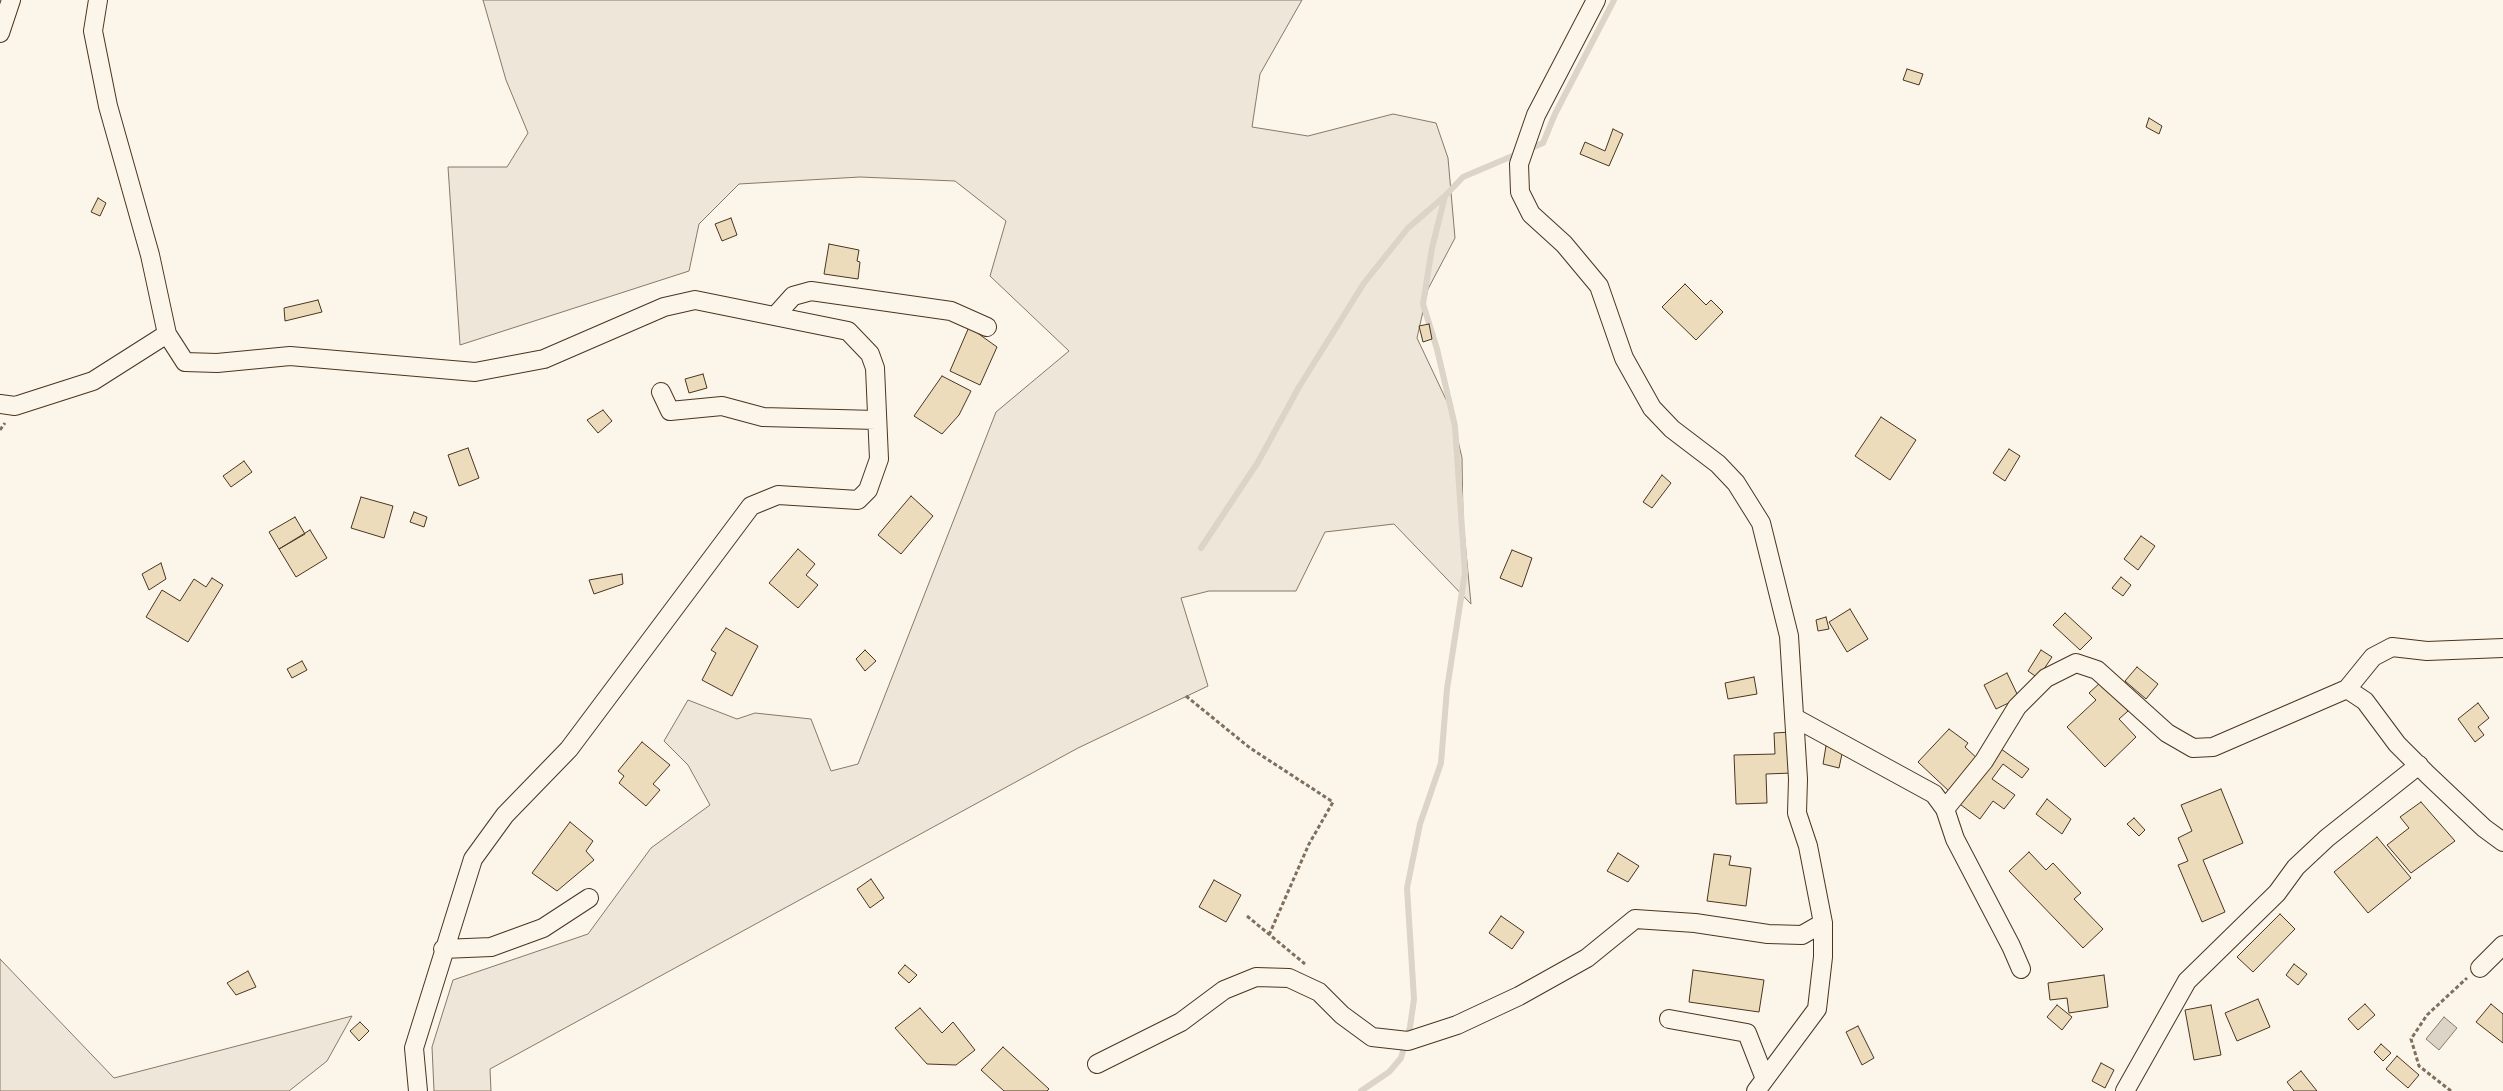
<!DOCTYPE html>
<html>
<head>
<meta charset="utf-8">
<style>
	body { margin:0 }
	canvas { display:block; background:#fbf6e9 }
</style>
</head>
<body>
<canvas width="2503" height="1091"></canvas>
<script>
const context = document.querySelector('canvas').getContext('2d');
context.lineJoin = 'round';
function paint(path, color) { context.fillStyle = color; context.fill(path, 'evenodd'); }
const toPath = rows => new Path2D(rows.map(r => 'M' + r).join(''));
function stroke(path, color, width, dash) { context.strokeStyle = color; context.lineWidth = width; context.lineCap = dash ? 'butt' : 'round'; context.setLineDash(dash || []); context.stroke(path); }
const green = toPath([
	[483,0,1302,0,1260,74,1252,127,1308,136,1393,114,1436,123,1448,158,1455,238,1428,289,1417,338,1451,410,1462,458,1463,521,1471,604,1394,524,1325,532,1296,591,1209,591,1181,598,1208,686,1078,748,490,1069,491,1091,434,1091,432,1047,453,980,588,934,651,848,710,805,688,765,664,741,688,700,737,719,755,713,811,719,831,771,858,764,996,412,1069,351,990,276,1006,221,955,181,860,177,739,184,699,224,689,271,460,345,448,167,507,167,528,133,506,80,483,0],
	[0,959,114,1078,352,1016,327,1061,289,1091,0,1091,0,959]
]);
paint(green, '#ede6d9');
stroke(green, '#887966', 1);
const water = toPath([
	[2444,1017,2457,1028,2439,1050,2426,1039,2444,1017]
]);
paint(water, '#dcd4c6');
stroke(water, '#887966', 1);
stroke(toPath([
	[1201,548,1258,462,1299,387,1364,283,1408,228,1445,196,1463,177,1543,143,1555,114,1614,0],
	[1361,1091,1389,1072,1401,1058,1410,1027,1414,999,1407,888,1420,824,1441,763,1447,689,1465,572,1455,426,1437,349,1423,304,1432,248,1445,196]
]), '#dcd4c6', 6);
const building = toPath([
	[1907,69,1923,74,1919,85,1903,80,1907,69],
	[2149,118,2162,126,2159,134,2146,127,2149,118],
	[1613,129,1623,134,1609,166,1580,154,1585,142,1605,151,1613,129],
	[98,198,106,203,100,216,91,212,98,198],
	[731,218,737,235,722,241,715,224,731,218],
	[829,244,859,250,857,261,860,262,858,279,824,274,829,244],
	[1685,284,1706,305,1711,300,1723,312,1696,340,1662,307,1685,284],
	[318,300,322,312,285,321,284,308,318,300],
	[1429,324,1432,339,1423,342,1419,326,1429,324],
	[969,327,997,347,980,385,950,371,969,327],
	[703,374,707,388,689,393,685,379,703,374],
	[942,376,971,391,959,415,942,434,914,416,942,376],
	[603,410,612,421,598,433,587,420,603,410],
	[1881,417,1916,440,1890,480,1855,456,1881,417],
	[468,448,479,478,459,486,448,455,468,448],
	[2009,449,2020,456,2005,481,1993,473,2009,449],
	[244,461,252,472,231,487,223,476,244,461],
	[1662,475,1671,483,1652,508,1643,502,1662,475],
	[911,496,933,516,901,554,878,535,911,496],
	[361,497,393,506,384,538,351,528,361,497],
	[414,512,427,517,424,527,410,522,414,512],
	[295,517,305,534,279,549,269,532,295,517],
	[310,530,327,558,296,577,279,549,310,530],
	[2141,536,2155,546,2138,570,2124,559,2141,536],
	[798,549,815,564,806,575,818,585,798,608,769,583,798,549],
	[1512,550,1532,558,1522,587,1500,578,1512,550],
	[161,563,166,579,149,590,142,574,161,563],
	[622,574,623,584,594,594,589,580,622,574],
	[2121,577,2131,585,2123,596,2112,588,2121,577],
	[212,578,223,585,188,642,146,617,162,590,180,601,194,579,206,587,212,578],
	[1850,609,1868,639,1847,652,1829,622,1850,609],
	[2065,613,2092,638,2080,650,2053,625,2065,613],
	[1826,617,1829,629,1818,631,1816,620,1826,617],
	[726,628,758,646,732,696,702,680,716,653,711,650,726,628],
	[865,650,876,661,865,671,856,659,865,650],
	[2041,650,2052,657,2038,678,2028,671,2041,650],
	[302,661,307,670,292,678,287,669,302,661],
	[2137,667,2158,684,2146,699,2125,681,2137,667],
	[2007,673,2019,698,1996,709,1984,685,2007,673],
	[1754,677,1757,694,1728,699,1725,683,1754,677],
	[2101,682,2128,711,2119,719,2136,737,2105,767,2067,727,2096,700,2089,693,2101,682],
	[2478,703,2489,718,2478,727,2484,735,2475,742,2458,719,2478,703],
	[1949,729,1968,743,1965,747,1980,761,1951,793,1918,762,1949,729],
	[1791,732,1792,773,1766,774,1767,803,1736,804,1734,755,1775,754,1774,733,1791,732],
	[642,742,670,765,653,784,660,790,646,806,619,783,624,776,618,771,642,742],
	[1826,746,1843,749,1839,768,1823,764,1826,746],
	[1997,746,2029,769,2022,778,2003,764,1992,779,2015,795,2004,809,1993,801,1980,819,1957,802,1997,746],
	[2221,789,2243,843,2203,860,2225,912,2202,922,2178,865,2188,861,2178,838,2192,831,2181,805,2221,789],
	[2047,799,2071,819,2062,834,2036,814,2047,799],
	[2421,802,2455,841,2411,873,2387,845,2409,828,2400,817,2421,802],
	[2134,818,2145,830,2139,836,2127,824,2134,818],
	[570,822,593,841,586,851,594,860,557,891,532,873,570,822],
	[2377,837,2411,878,2368,913,2334,872,2377,837],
	[2029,852,2046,870,2053,863,2081,893,2074,899,2103,929,2083,948,2009,871,2029,852],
	[1618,853,1639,866,1628,882,1607,871,1618,853],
	[1714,854,1731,856,1729,865,1751,868,1746,906,1707,901,1714,854],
	[871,879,884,898,870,908,857,889,871,879],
	[1214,880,1241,895,1226,922,1199,907,1214,880],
	[2280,914,2295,929,2253,972,2237,957,2280,914],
	[1501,916,1524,932,1512,949,1489,933,1501,916],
	[2294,964,2307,974,2298,985,2286,975,2294,964],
	[905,965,917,975,909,983,898,973,905,965],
	[1693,970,1764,980,1759,1012,1689,1002,1693,970],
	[248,971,256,987,236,995,227,983,248,971],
	[2104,975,2108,1007,2069,1013,2067,998,2050,1000,2048,983,2104,975],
	[2258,999,2270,1027,2237,1041,2225,1013,2258,999],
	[2365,1004,2375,1015,2358,1030,2348,1019,2365,1004],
	[2491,1004,2503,1014,2503,1043,2476,1022,2491,1004],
	[2057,1005,2072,1017,2062,1030,2047,1017,2057,1005],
	[2211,1005,2221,1055,2194,1060,2185,1010,2211,1005],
	[920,1008,942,1033,953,1022,975,1050,956,1065,927,1064,895,1028,920,1008],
	[360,1022,369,1031,359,1041,350,1031,360,1022],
	[1858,1026,1874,1058,1862,1065,1846,1032,1858,1026],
	[2381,1044,2391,1053,2383,1061,2374,1052,2381,1044],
	[1003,1047,1049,1089,1047,1091,1004,1091,981,1070,1003,1047],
	[2397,1056,2419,1075,2408,1088,2386,1069,2397,1056],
	[2101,1063,2114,1070,2105,1088,2092,1081,2101,1063],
	[2301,1071,2317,1091,2294,1091,2287,1082,2301,1071]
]);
paint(building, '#ecdcbc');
stroke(building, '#4a3520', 1);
const minor = toPath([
	[98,0,93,31,108,106,150,255,167,334,185,362,217,363,290,356,475,372,544,359,664,307,695,300,848,331,870,354,875,368,879,459,868,490,858,500,778,495,751,506,569,749,505,815,473,859,414,1048,418,1091],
	[1596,0,1536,115,1519,164,1520,192,1531,214,1564,244,1599,286,1624,358,1652,408,1672,429,1718,464,1736,483,1761,523,1789,636,1798,779,1797,813,1808,846,1823,923,1823,957,1817,1009,1756,1091],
	[0,33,11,0],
	[776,315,793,296,811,291,951,311,987,327],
	[661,392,670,411,722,406,763,417,876,420],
	[0,404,15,406,93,381,167,334],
	[2347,689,2365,701,2397,744,2428,775,2484,828,2503,842],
	[1795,718,1934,794,1945,809,1955,839,2011,946,2021,969],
	[1945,809,1984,761,2017,707,2046,678,2076,663,2097,670,2167,733,2193,748,2213,747,2347,689,2373,657,2392,647,2427,651,2503,648],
	[443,949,491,947,543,928,589,898],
	[2480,968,2503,945],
	[1669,1019,1747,1033,1765,1079],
	[1097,1064,1181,1022,1224,990,1256,977,1289,978,1319,992,1342,1015,1372,1037,1408,1041,1457,1025,1519,996,1587,958,1635,919,1695,923,1768,934,1802,935,1823,923],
	[2125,1091,2187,981,2277,893,2296,867,2327,838,2419,765]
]);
stroke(minor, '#4a3520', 20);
stroke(toPath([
	[0,430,5,423],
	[1186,696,1250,748,1333,802,1309,844,1269,935],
	[1247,916,1305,964],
	[2451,1091,2419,1066,2411,1039,2427,1015,2467,978]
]), '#7f6f5c', 3, [4, 2.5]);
stroke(minor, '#fbf6e9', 18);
</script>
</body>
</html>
